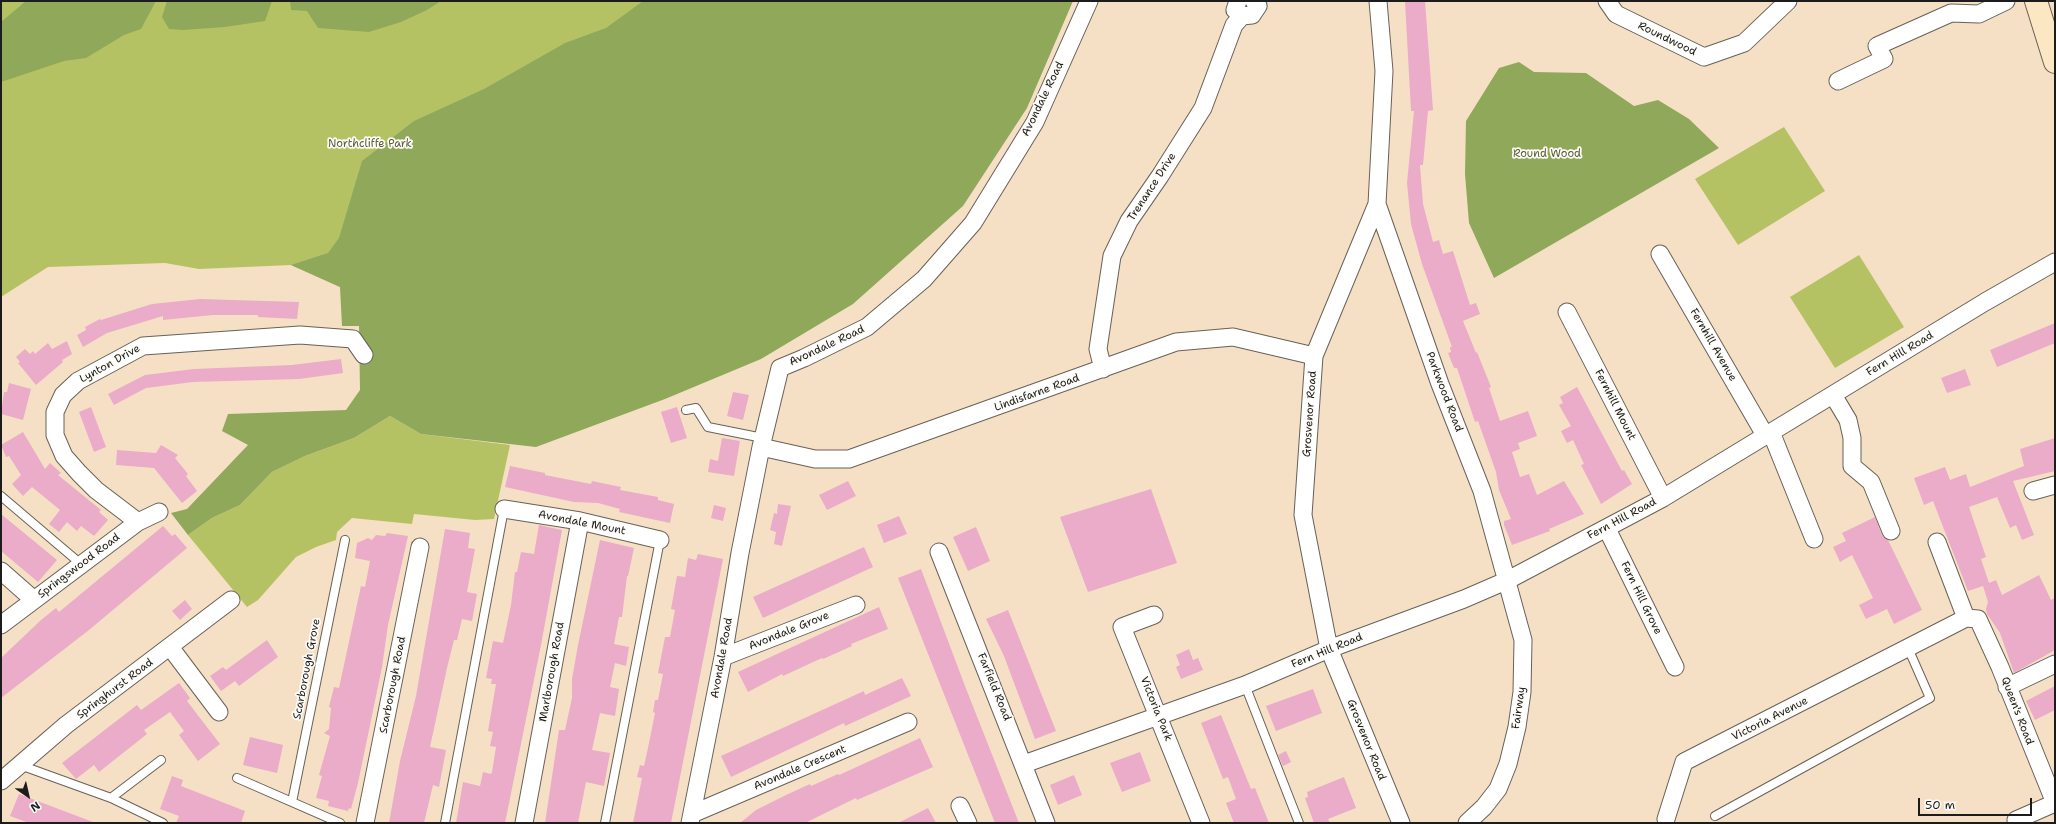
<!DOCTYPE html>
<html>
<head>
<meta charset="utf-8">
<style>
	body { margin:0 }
	#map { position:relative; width:2056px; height:824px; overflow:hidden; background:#f5e0c5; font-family:"Shantell Sans",sans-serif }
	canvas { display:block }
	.frame { position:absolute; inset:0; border:2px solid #1c1c1c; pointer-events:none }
	.north { position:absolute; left:8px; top:776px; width:40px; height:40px; -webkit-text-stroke:3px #fdfcf7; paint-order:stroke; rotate:146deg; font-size:11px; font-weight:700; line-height:16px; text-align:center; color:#1c1c1c }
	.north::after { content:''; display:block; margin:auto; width:14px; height:18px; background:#1c1c1c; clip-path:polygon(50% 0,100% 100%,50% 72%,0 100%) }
	.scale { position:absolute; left:1918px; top:798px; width:114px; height:18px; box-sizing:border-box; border:2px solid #1c1c1c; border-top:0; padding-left:5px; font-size:12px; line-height:14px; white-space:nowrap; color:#1c1c1c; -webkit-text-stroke:3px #fdfcf7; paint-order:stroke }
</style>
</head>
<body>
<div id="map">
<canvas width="2056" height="824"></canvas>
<div class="frame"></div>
<div class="north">N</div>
<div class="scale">50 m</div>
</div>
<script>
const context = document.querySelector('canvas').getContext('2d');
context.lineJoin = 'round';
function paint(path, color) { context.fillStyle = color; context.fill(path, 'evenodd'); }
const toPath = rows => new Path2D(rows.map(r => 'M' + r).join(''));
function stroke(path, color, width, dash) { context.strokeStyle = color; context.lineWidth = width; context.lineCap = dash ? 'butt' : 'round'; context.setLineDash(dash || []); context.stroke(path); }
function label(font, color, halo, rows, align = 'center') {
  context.font = font + ' "Shantell Sans",sans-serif'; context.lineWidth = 3.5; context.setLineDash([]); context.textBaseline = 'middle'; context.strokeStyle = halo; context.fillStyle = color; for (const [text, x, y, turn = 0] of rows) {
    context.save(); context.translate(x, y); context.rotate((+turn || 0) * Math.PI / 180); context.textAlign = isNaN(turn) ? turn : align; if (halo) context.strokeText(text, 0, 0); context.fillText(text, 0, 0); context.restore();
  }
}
paint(toPath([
	[1,1,820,1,340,287,291,265,199,269,165,263,48,267,1,297],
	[1784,127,1825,191,1738,245,1695,179],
	[1859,255,1904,327,1835,368,1790,297],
	[390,416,421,434,510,445,494,519,475,520,414,514,412,524,352,518,337,532,336,540,316,547,296,557,258,600,247,607,188,535,212,518,240,505,272,472,305,456,354,438]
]), '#b5c264');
paint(toPath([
	[26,1,156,1,141,29,124,35,86,58,64,61,1,82,1,22],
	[167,1,272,1,265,21,225,27,183,30,169,29,162,17],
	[290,1,441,1,427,10,401,22,369,32,318,28,307,11,291,10],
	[643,1,1073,1,1027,108,963,206,853,304,761,359,665,399,536,447,421,434,390,416,354,438,305,456,272,472,240,505,212,518,188,535,171,513,187,509,248,445,222,431,228,414,346,410,360,390,359,326,342,326,340,287,291,265,328,253,339,238,362,161,414,121,484,89,565,43,606,28],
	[1519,62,1534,72,1586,73,1634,106,1658,100,1689,119,1719,148,1494,278,1469,223,1465,174,1466,121,1499,68]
]), '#90a85a');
paint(toPath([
	[1405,1,1425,1,1433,110,1428,111,1423,165,1420,165,1423,204,1433,242,1439,240,1443,254,1453,251,1470,305,1476,303,1480,314,1463,321,1476,353,1477,352,1491,387,1489,388,1500,421,1528,411,1537,436,1518,443,1520,449,1512,452,1520,477,1529,474,1537,495,1564,481,1584,514,1549,529,1550,531,1512,545,1504,525,1504,521,1511,519,1499,490,1496,472,1478,421,1475,422,1457,368,1454,368,1448,353,1451,352,1450,347,1452,347,1422,264,1411,224,1407,183,1414,111,1411,111],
	[200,299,299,302,297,319,258,317,258,315,213,315,163,320,163,316,107,333,83,347,77,335,86,330,85,327,100,319,101,320,152,304],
	[2055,323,2055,343,1997,367,1990,350],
	[67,341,72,354,62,360,63,362,36,385,18,363,20,362,16,357,25,349,30,354,33,351,35,354,48,343,52,349],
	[341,359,343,373,299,379,193,382,146,388,114,405,108,394,145,375,194,369,292,365],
	[1965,369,1971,385,1947,393,1941,378],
	[9,383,31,389,23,420,1,414,4,392,7,392],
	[1577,387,1622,471,1624,470,1632,484,1601,504,1581,465,1584,464,1573,440,1567,443,1561,431,1571,426,1559,405,1563,403,1560,397],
	[733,392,749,395,743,420,727,416],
	[91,407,106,447,94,452,79,412],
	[677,407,687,438,671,443,661,412],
	[23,432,45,469,50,463,61,473,58,475,101,510,99,512,108,520,94,536,81,526,77,531,67,522,59,532,49,524,60,510,32,487,23,496,12,484,21,475,9,456,6,457,1,445],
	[722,438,740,441,734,476,708,472,710,459,718,461],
	[2055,438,2055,471,2013,481,2034,535,2022,540,2016,525,2010,528,1997,497,1969,507,1986,557,1981,559,1989,583,1996,580,2002,595,2039,575,2051,600,2055,598,2055,650,2014,673,2000,633,1987,614,1986,609,1988,602,1983,586,1968,591,1933,501,1924,505,1914,478,1945,467,1950,480,1966,474,1970,487,2024,466,2020,449],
	[161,445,178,455,175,458,188,474,186,476,197,491,182,503,154,468,116,465,117,450,156,453],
	[510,466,545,473,545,475,591,484,592,481,621,487,620,490,658,497,658,500,674,504,670,523,619,512,620,509,598,503,574,502,505,487],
	[848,481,856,496,827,510,819,495],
	[1151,489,1177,563,1088,592,1060,517],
	[778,504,791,506,782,546,774,544,776,532,770,530,774,513,777,514],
	[714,505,726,508,723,521,711,518],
	[1,514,57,560,38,582,1,551],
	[899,516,907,534,884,543,877,525],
	[1875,517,1882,535,1888,540,1922,610,1894,624,1887,609,1866,619,1859,605,1873,598,1852,555,1840,562,1833,547,1846,541,1842,533],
	[539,525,562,530,541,645,505,823,456,823,463,782,480,786,483,772,491,774,492,772,496,747,490,746,493,732,488,731,496,684,491,684,492,679,486,678,493,641,503,643,511,605,515,572,517,572,521,552,534,554],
	[163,526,172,536,175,534,187,548,89,630,1,698,1,658,41,620,56,608,59,612],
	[976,527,990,561,968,571,953,537],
	[445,529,470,533,468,548,475,549,467,592,477,594,472,621,462,619,457,640,454,640,447,668,430,747,446,750,439,787,433,785,424,823,389,823,400,761,416,696],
	[387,533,408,536,388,625,382,667,358,783,351,809,349,808,348,811,328,806,329,801,316,798,322,776,319,775,330,736,324,733,329,729,331,708,329,707,334,687,339,688,361,586,365,587,370,561,355,558,357,543,368,538,372,540,376,535,385,536],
	[600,540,634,548,628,576,627,576,622,617,619,617,614,644,629,647,626,666,615,663,610,687,619,689,615,716,600,713,592,750,610,753,604,786,586,782,578,823,545,823,559,730,565,730,572,698,572,679,578,645],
	[864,547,873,567,763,618,753,597],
	[698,554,723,559,671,823,633,823,642,778,637,777,640,765,644,766,649,743,655,713,653,712,655,700,658,700,663,674,658,673,665,637,670,637,675,610,671,609,677,576,685,577,688,558,696,560],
	[921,569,965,686,1019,823,995,823,898,578],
	[185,600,192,609,180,620,172,611],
	[879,607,888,629,851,644,852,646,823,659,822,658,783,676,782,674,748,692,738,672],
	[1008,610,1056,731,1035,739,1004,656,986,619],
	[267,640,278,657,239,686,235,681,221,691,210,676,223,667,226,670],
	[1189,649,1193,660,1198,658,1203,670,1181,679,1176,667,1180,665,1176,655],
	[902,678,911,696,845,726,844,723,731,777,721,756,864,691,865,695],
	[179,683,190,698,187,701,220,744,198,761,179,735,184,731,170,712,144,730,147,734,99,772,94,765,76,779,62,763,137,705,141,710],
	[2055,686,2055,710,2035,720,2026,701],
	[1313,689,1322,713,1276,731,1266,706],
	[1221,715,1251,789,1255,788,1269,823,1234,823,1226,803,1236,799,1228,777,1223,779,1201,723],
	[250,737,283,745,277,773,243,765],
	[920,738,933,767,857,800,856,798,805,823,740,823,756,810,786,795,810,784,811,786,838,774,839,775],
	[1286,751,1291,762,1283,766,1278,755],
	[1140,752,1151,781,1122,792,1110,763],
	[1074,775,1082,795,1058,805,1050,785],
	[172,776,183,780,181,786,245,811,241,823,176,823,179,816,160,809],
	[1344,777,1356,808,1328,819,1330,823,1314,823,1305,798,1308,797,1307,792],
	[19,794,93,822,93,823,29,823,10,816],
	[928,808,936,823,898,823]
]), '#eaacc8');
const lane = toPath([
	[686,410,696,408,708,427,763,438],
	[1,496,81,564],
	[1245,685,1299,823],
	[20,765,111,798,163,823],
	[237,778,340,823],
	[111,798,161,760],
	[292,802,345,540],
	[1715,816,1930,698,1908,648],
	[445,823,504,509],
	[605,823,660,540]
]);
const street = toPath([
	[1238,1,1235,10,1242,16,1252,15,1258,6,1254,1],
	[1378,1,1384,71,1377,204,1314,356,1303,515,1329,649,1401,823],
	[1607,1,1616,14,1704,57,1744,43,1788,1],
	[1838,81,1884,59,1877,46,1951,13,1979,14,2006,1],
	[1377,204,1440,384,1482,491,1523,640,1522,692,1517,727,1508,764,1498,789,1484,807,1467,823],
	[1660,254,1765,435],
	[1567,312,1663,498],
	[1103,369,1098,349,1112,256,1129,221,1160,176,1203,108,1234,25,1242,16],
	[1833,395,1848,420,1852,438,1852,466,1871,482,1891,531],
	[1771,432,1814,539],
	[761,447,815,459,849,459,1176,342,1233,337,1314,356],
	[2033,491,2055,485],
	[504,509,580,521,660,540],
	[138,522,96,490,79,473,64,456,55,435,55,412,63,395,78,381,143,346,300,335,353,339,364,355],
	[1607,529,1675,667],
	[1937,542,1966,618],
	[939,552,1046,823],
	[1,571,34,600],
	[1154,615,1122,627,1201,823],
	[1,625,138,522,159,512],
	[170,647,219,712],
	[723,657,856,605],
	[2007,687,2055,664],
	[1024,764,1245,685,1329,649,1464,599,1508,580,1663,498,1985,302,2055,262],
	[1,781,66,725,231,600],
	[960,806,968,823],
	[692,814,908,722],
	[1666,819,1684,762,1966,618,1978,619,2000,667,2055,803],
	[2016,820,2055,803],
	[365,823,420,547],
	[524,823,580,521],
	[690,823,723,657,740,553,761,447,780,368,804,358,867,327,924,279,973,223,1035,122,1089,1]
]);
const secondary = toPath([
	[2036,1,2055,62]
]);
stroke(lane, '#686157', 10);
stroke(street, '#686157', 19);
stroke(secondary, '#686157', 24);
stroke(lane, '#fff', 8);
stroke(street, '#fff', 17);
stroke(secondary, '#fbe7c3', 22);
label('11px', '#1c1c1c', '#fdfcf7', [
	["Roundwood",1667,39,26],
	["Avondale Road",1043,99,-64],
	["Trenance Drive",1152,187,-57],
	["Fernhill Avenue",1713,345,60],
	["Avondale Road",827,346,-25],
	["Fern Hill Road",1900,354,-31],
	["Lynton Drive",110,364,-29],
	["Parkwood Road",1444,392,69],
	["Lindisfarne Road",1037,393,-20],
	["Fernhill Mount",1615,405,63],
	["Grosvenor Road",1310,414,-86],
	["Fern Hill Road",1622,519,-28],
	["Avondale Mount",582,523,11],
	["Springswood Road",79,566,-37],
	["Fern Hill Grove",1641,598,64],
	["Avondale Grove",789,631,-22],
	["Fern Hill Road",1327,651,-22],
	["Avondale Road",722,658,-80],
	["Scarborough Grove",307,669,-79],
	["Marlborough Road",552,672,-80],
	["Scarborough Road",393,685,-79],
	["Farfield Road",994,687,68],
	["Springhurst Road",115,689,-37],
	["Fairway",1519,708,-82],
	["Victoria Park",1156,709,68],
	["Queen's Road",2017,711,69],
	["Victoria Avenue",1770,719,-27],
	["Grosvenor Road",1366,740,68],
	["Avondale Crescent",800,768,-23]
]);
label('11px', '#595e39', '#fdfcf7', [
	["Northcliffe Park",370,144],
	["Round Wood",1547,154]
]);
</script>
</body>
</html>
